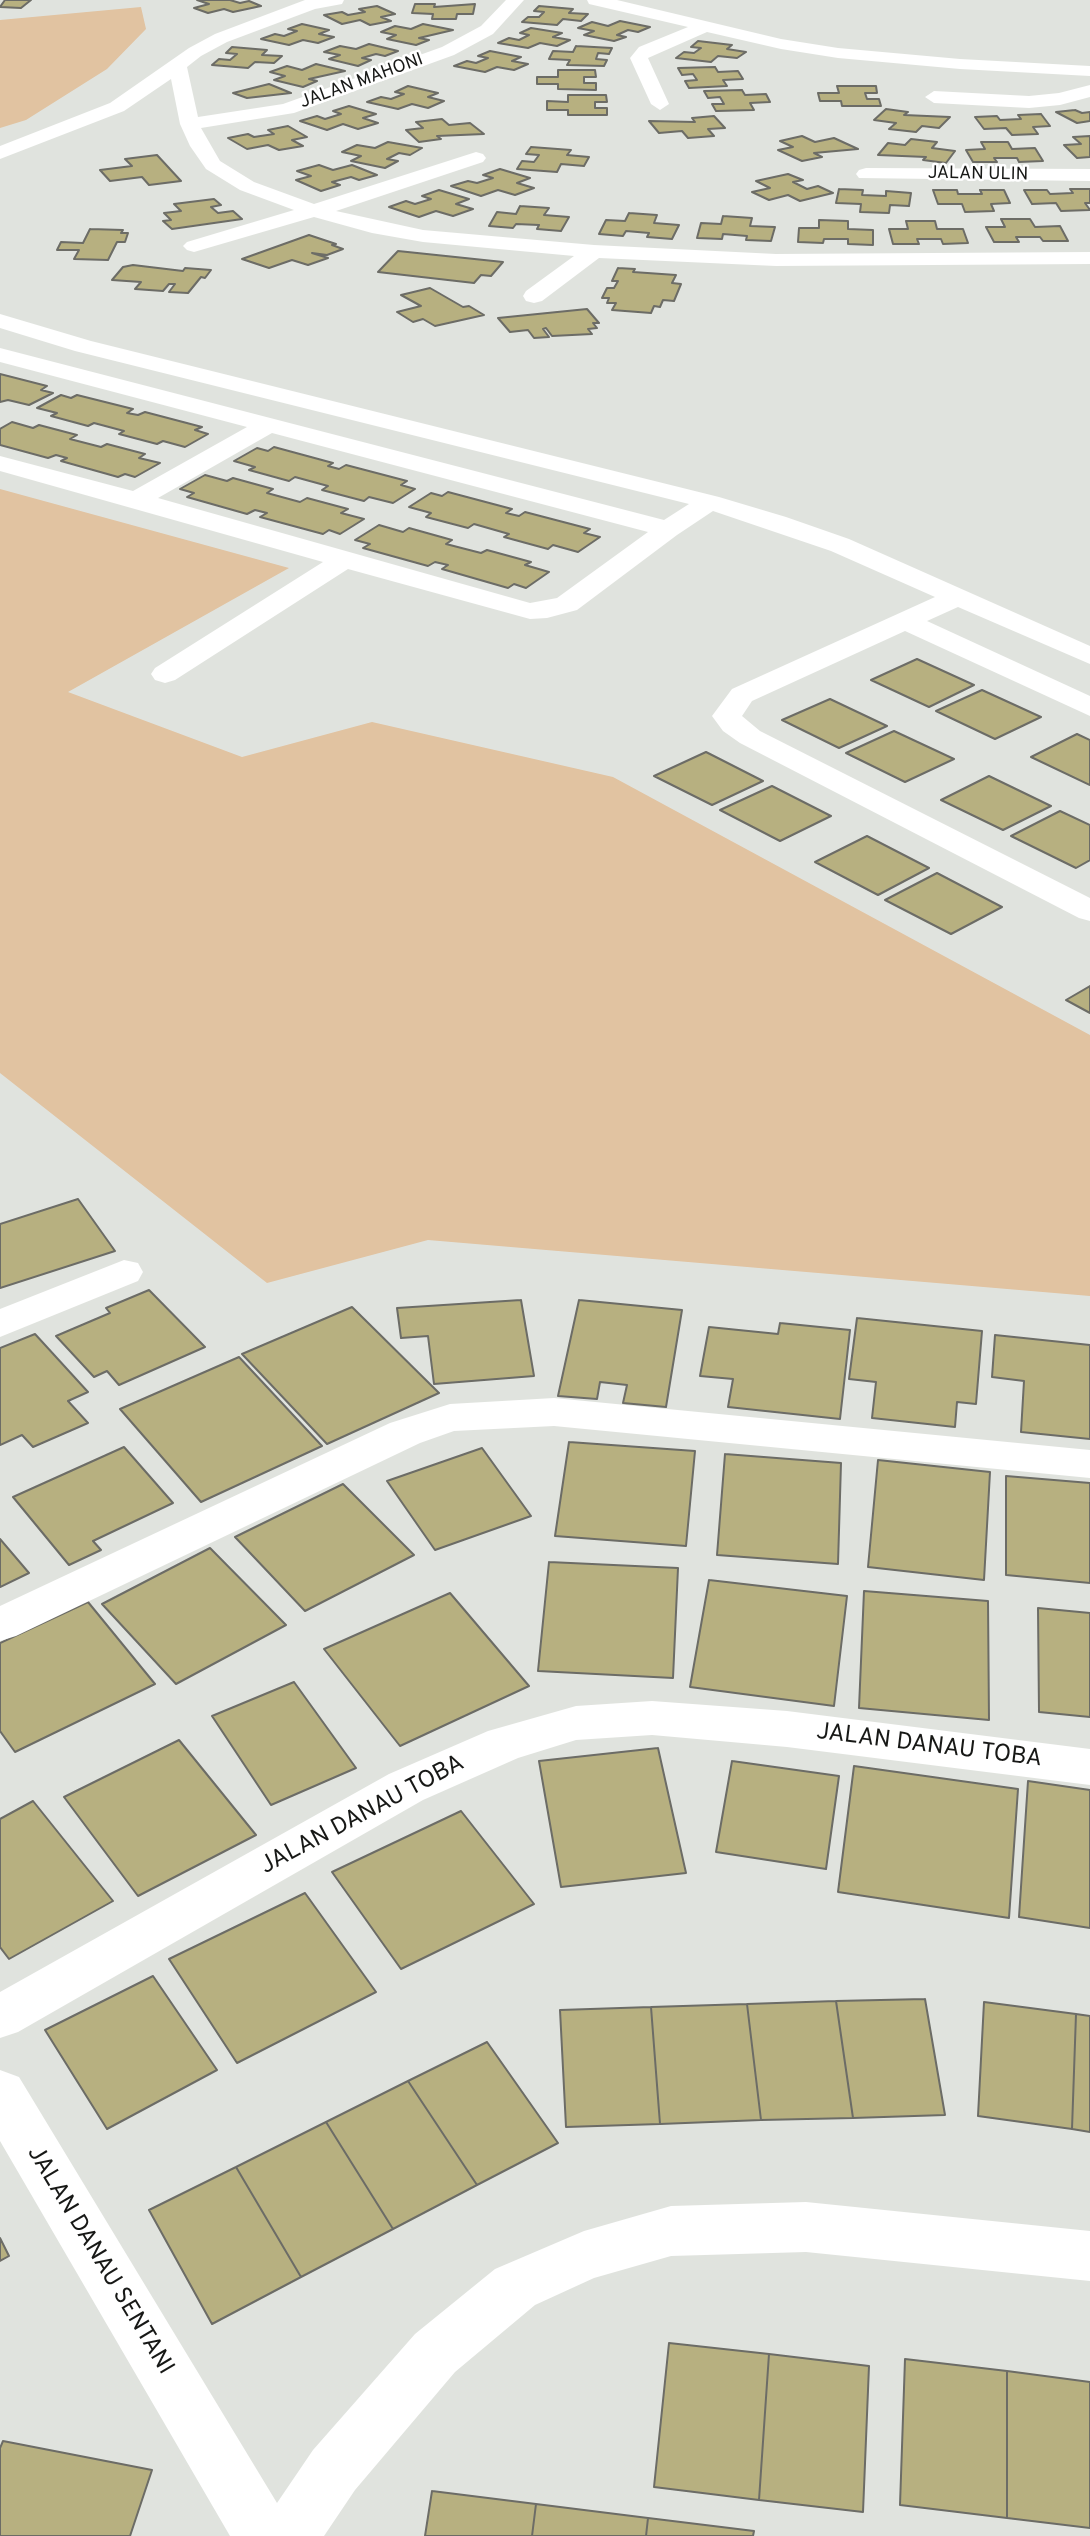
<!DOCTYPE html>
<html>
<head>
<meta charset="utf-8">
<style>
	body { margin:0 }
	canvas { display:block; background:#e0e3de }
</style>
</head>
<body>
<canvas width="1090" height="2536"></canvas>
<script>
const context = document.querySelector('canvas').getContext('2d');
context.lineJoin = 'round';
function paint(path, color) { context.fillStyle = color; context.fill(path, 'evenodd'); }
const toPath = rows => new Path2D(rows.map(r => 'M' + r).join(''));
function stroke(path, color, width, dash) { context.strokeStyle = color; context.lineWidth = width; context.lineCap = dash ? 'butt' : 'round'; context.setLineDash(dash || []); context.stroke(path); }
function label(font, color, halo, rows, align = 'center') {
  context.font = font + ' Overpass,sans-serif'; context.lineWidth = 5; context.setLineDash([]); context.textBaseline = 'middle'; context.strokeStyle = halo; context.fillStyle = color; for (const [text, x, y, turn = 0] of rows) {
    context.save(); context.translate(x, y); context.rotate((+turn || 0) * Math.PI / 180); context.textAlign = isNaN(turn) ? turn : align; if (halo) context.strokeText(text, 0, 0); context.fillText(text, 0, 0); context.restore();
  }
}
paint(toPath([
	[141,7,146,29,107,69,26,120,0,128,0,20],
	[0,489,289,568,68,692,242,757,372,722,613,777,1090,1035,1090,1296,428,1240,267,1283,0,1073]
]), '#e1c3a1');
const building = toPath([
	[5,0,31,0,21,8,0,7,5,0],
	[197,0,230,0,240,3,249,1,261,6,233,12,224,9,208,13,194,8,209,4,197,0],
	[415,4,435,4,434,7,475,4,473,14,457,14,456,19,432,19,433,14,412,13,415,4],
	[377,6,395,14,381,17,391,21,370,25,360,20,342,24,324,15,342,12,348,15,365,12,359,9,377,6],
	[539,6,573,9,569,13,588,14,581,21,563,19,557,25,522,22,528,17,539,17,544,12,534,11,539,6],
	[620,21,650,27,638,32,628,30,617,35,626,37,614,41,584,35,594,31,578,28,592,22,608,26,620,21],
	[302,24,329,30,319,34,334,37,318,43,303,40,289,45,261,39,275,34,284,36,297,31,288,29,302,24],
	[423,24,453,30,419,38,429,40,416,45,387,39,396,35,381,32,395,26,411,29,423,24],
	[531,28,562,33,553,37,570,40,557,46,540,43,528,48,498,43,509,38,519,40,529,35,520,33,531,28],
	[698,41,732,45,727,49,746,52,737,58,718,56,711,62,676,58,684,52,694,53,701,48,691,47,698,41],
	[369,44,398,51,385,56,376,54,362,58,371,60,358,66,329,59,340,55,324,52,340,46,356,49,369,44],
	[576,46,612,48,609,54,598,53,596,59,607,60,604,66,567,65,570,60,549,59,553,51,573,52,576,46],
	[232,47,267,50,262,55,282,56,274,63,255,62,248,68,212,65,219,59,230,60,237,54,226,53,232,47],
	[490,51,521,57,512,61,528,64,514,70,497,67,485,72,454,66,467,61,476,63,488,58,478,56,490,51],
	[316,64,345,71,309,79,317,81,303,87,274,80,285,76,270,72,287,66,302,70,316,64],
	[715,67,718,72,738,71,743,79,723,80,727,86,689,88,685,81,697,80,693,74,682,75,678,68,715,67],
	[558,70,595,70,596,77,584,77,584,83,596,83,596,90,558,89,558,84,537,84,537,77,558,77,558,70],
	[269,84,291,93,247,98,233,93,269,84],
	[408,86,438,93,428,97,444,101,428,108,412,104,398,109,367,102,381,97,391,99,404,94,395,92,408,86],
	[837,86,876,86,877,93,865,93,867,99,879,99,881,106,842,106,841,101,820,101,818,93,839,93,837,86],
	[742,90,745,95,766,94,770,102,750,103,754,110,716,111,712,104,724,104,720,97,708,98,704,91,742,90],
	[568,95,606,95,607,102,595,102,595,108,607,108,607,115,568,115,568,110,547,110,547,101,568,102,568,95],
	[349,106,376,114,363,118,378,123,358,129,343,124,327,130,300,121,317,116,325,119,341,114,333,111,349,106],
	[886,109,908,112,904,115,950,117,939,128,922,126,916,132,889,129,896,123,874,120,886,109],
	[1075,110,1082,113,1090,112,1090,121,1077,123,1056,112,1075,110],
	[1041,114,1050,126,1033,127,1038,134,1012,135,1006,128,984,129,975,117,997,116,1000,120,1021,119,1018,115,1041,114],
	[714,116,725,128,708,129,714,136,688,138,682,131,659,133,649,121,695,122,692,118,714,116],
	[442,119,449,125,470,123,484,134,437,136,441,139,419,142,406,130,423,128,416,122,442,119],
	[288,126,307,137,292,140,303,146,279,150,268,145,247,149,228,138,248,134,254,137,274,134,268,130,288,126],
	[802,136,815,142,834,138,858,149,814,153,822,157,802,161,778,150,793,147,780,141,802,136],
	[1090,136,1090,157,1077,158,1064,145,1081,144,1073,137,1090,136],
	[911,139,937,142,932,148,955,151,946,163,923,160,926,157,878,155,888,143,905,145,911,139],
	[388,142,422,148,410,155,399,153,387,159,398,161,385,168,351,161,361,156,342,152,357,145,375,148,388,142],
	[981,142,1008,142,1012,149,1035,148,1043,161,1019,162,1017,158,994,158,997,162,973,162,966,150,985,149,981,142],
	[531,147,571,150,567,155,589,157,584,166,561,164,557,172,517,169,522,161,534,162,539,155,526,154,531,147],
	[157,155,181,181,149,185,142,177,110,181,100,170,132,166,125,159,157,155],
	[319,165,333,170,352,165,377,175,359,180,351,177,332,182,340,185,321,191,296,180,311,176,297,171,319,165],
	[500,169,530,178,517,183,534,188,515,195,498,190,481,196,451,186,468,181,477,183,493,178,483,175,500,169],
	[788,174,803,180,793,182,807,189,818,186,833,193,800,201,788,195,769,200,752,192,770,188,756,181,788,174],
	[839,189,863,190,862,195,886,196,886,191,911,193,909,206,890,205,889,213,860,212,861,204,836,203,839,189],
	[1070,189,1090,189,1090,203,1085,203,1090,210,1061,211,1056,203,1032,204,1024,190,1047,190,1050,194,1073,193,1070,189],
	[439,190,469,199,456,204,473,209,453,216,436,211,419,217,389,207,406,201,415,204,431,199,422,196,439,190],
	[933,190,957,190,958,194,982,194,980,190,1004,190,1010,203,991,204,994,211,965,212,962,204,938,204,933,190],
	[214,199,221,205,211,207,218,213,233,211,242,219,172,229,163,221,171,220,164,213,181,211,174,204,214,199],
	[520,206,549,208,544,215,569,217,561,231,537,229,539,225,516,224,513,228,489,226,497,212,516,214,520,206],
	[629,213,657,215,654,223,679,225,672,239,647,237,649,233,626,231,623,236,599,234,606,220,625,221,629,213],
	[723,216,752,218,750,226,775,227,771,241,746,240,747,236,723,234,722,239,697,238,701,223,721,224,723,216],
	[1001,219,1030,219,1035,227,1060,226,1068,241,1043,241,1040,237,1016,237,1019,242,994,242,986,227,1005,227,1001,219],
	[819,220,848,221,848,229,873,230,873,245,848,244,848,239,824,239,823,243,798,242,799,228,819,228,819,220],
	[906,221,935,221,937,229,963,229,968,243,943,244,941,239,917,239,919,244,893,244,889,229,908,229,906,221],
	[90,229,123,230,121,233,128,233,125,242,117,242,108,260,74,259,79,250,57,250,61,242,83,243,90,229],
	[309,235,336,244,332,245,343,249,327,255,312,253,328,258,308,265,292,260,269,268,242,259,309,235],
	[398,251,503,262,491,276,481,275,474,283,378,272,398,251],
	[133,265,183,271,185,268,211,270,205,278,201,277,188,293,169,292,175,284,169,284,163,291,135,289,141,282,112,280,123,267,133,265],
	[618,268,635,269,633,272,676,275,672,283,681,284,674,301,663,300,660,307,654,306,651,313,612,310,616,303,607,303,609,298,602,298,607,288,614,288,618,281,612,281,618,268],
	[430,288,463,307,469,306,484,315,435,326,423,319,413,322,397,312,421,306,401,295,430,288],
	[587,309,599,323,593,323,597,328,588,329,592,334,552,336,546,328,543,329,549,337,534,338,528,330,510,332,498,318,587,309],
	[0,374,47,386,41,390,53,393,29,405,8,400,0,402,0,374],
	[61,395,71,398,77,395,133,409,127,413,138,415,145,412,202,427,195,430,208,434,185,447,163,441,157,444,119,434,124,431,94,423,88,426,51,416,57,413,37,408,61,395],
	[12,422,33,428,39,425,77,435,70,439,101,447,107,444,145,454,139,458,160,463,135,477,125,474,118,477,61,461,67,458,56,455,48,458,0,445,0,429,12,422],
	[274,447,333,463,328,466,339,469,346,465,407,481,401,485,415,489,393,503,369,497,364,501,322,490,328,486,295,477,289,481,249,470,255,467,234,461,257,448,268,451,274,447],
	[205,475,227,481,233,478,273,489,267,493,300,502,307,498,348,509,341,513,364,519,340,534,329,530,323,534,260,517,267,513,255,510,247,514,187,497,194,493,180,489,205,475],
	[448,492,512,509,506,513,519,516,525,512,590,529,584,533,600,537,578,552,553,545,548,549,504,537,509,534,474,524,468,528,426,517,431,513,409,507,431,493,442,496,448,492],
	[379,525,403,532,409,528,452,540,446,544,481,553,487,550,531,562,525,565,549,572,526,588,514,584,508,588,442,569,448,565,435,562,428,566,363,548,370,544,355,540,379,525],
	[917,659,974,685,929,707,871,680,917,659],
	[982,690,1041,717,995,739,936,711,982,690],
	[830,699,887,726,839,748,782,720,830,699],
	[894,731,954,759,905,782,846,753,894,731],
	[1077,734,1090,740,1090,785,1031,757,1077,734],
	[706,752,763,781,712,805,654,776,706,752],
	[989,776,1051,806,1003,830,941,800,989,776],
	[772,786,831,816,780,841,720,810,772,786],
	[1060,811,1090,825,1090,860,1076,868,1011,836,1060,811],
	[867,836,929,868,878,895,815,862,867,836],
	[937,873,1002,907,951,934,885,900,937,873],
	[1090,986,1090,1013,1066,1000,1090,986],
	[78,1199,115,1251,0,1288,0,1224,78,1199],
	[149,1290,205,1347,119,1385,107,1371,94,1377,56,1336,110,1313,106,1308,149,1290],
	[521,1300,534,1376,434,1384,428,1336,401,1338,397,1308,521,1300],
	[579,1300,682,1310,666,1407,623,1403,627,1385,600,1382,597,1399,558,1396,579,1300],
	[352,1307,439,1393,327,1444,242,1354,352,1307],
	[857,1318,982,1331,976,1404,957,1402,955,1427,872,1418,876,1382,849,1379,857,1318],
	[780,1323,850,1330,840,1419,728,1407,733,1379,700,1376,709,1327,778,1334,780,1323],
	[35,1334,88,1392,68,1401,88,1423,33,1447,22,1435,0,1445,0,1348,35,1334],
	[995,1335,1090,1345,1090,1439,1021,1432,1024,1381,992,1377,995,1335],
	[239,1357,322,1446,201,1502,120,1409,239,1357],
	[569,1442,695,1451,686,1546,555,1536,569,1442],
	[124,1447,173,1503,93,1541,101,1550,69,1565,13,1497,124,1447],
	[482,1448,531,1516,435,1550,387,1481,482,1448],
	[725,1454,841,1463,838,1564,717,1555,725,1454],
	[878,1460,990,1472,984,1580,868,1567,878,1460],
	[1006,1476,1090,1483,1090,1583,1006,1575,1006,1476],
	[343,1484,414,1555,305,1611,235,1537,343,1484],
	[0,1539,29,1573,0,1587,0,1539],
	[210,1548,286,1625,176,1684,102,1604,210,1548],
	[549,1562,678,1568,673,1678,538,1671,549,1562],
	[709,1580,847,1596,834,1706,690,1687,709,1580],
	[864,1591,988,1601,989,1720,859,1708,864,1591],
	[450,1593,529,1686,400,1746,324,1649,450,1593],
	[88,1602,155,1684,15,1752,0,1731,0,1643,88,1602],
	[1038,1608,1090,1613,1090,1717,1039,1712,1038,1608],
	[294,1682,356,1768,271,1805,212,1716,294,1682],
	[179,1740,256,1835,138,1896,64,1797,179,1740],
	[658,1748,686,1873,561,1887,539,1761,658,1748],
	[732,1761,839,1776,826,1869,716,1852,732,1761],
	[854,1766,1018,1789,1009,1918,838,1892,854,1766],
	[1028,1781,1090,1790,1090,1928,1019,1917,1028,1781],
	[33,1801,113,1901,9,1959,0,1947,0,1819,33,1801],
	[461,1811,534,1904,401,1969,332,1872,461,1811],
	[305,1893,376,1992,237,2063,169,1959,305,1893],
	[153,1976,217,2070,107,2129,45,2030,153,1976],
	[925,1999,945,2115,853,2118,836,2001,925,1999],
	[836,2001,853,2118,761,2120,747,2004,836,2001],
	[984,2002,1076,2014,1072,2129,978,2116,984,2002],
	[747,2004,761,2120,660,2124,651,2007,747,2004],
	[651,2007,660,2124,566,2127,560,2010,651,2007],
	[1076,2014,1090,2016,1090,2132,1072,2129,1076,2014],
	[487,2042,558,2143,477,2185,408,2081,487,2042],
	[408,2081,477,2185,393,2229,326,2122,408,2081],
	[326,2122,393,2229,301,2277,236,2167,326,2122],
	[236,2167,301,2277,212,2324,149,2210,236,2167],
	[0,2238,9,2256,0,2261,0,2238],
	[669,2343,769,2354,759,2500,654,2487,669,2343],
	[769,2354,869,2366,863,2512,759,2500,769,2354],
	[905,2359,1007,2371,1007,2518,900,2505,905,2359],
	[1007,2371,1090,2382,1090,2528,1007,2518,1007,2371],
	[3,2441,152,2470,130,2536,0,2536,0,2448,3,2441],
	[432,2491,536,2504,532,2536,425,2536,432,2491],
	[536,2504,648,2518,646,2536,532,2536,536,2504],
	[648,2518,754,2531,753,2536,646,2536,648,2518]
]);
paint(building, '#b7b080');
stroke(building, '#6c6c66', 2);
paint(toPath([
	[305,0,344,0,342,4,315,9,227,42,201,56,187,67,198,117,283,104,442,47,481,26,506,0,524,0,493,34,454,55,294,113,201,128,220,161,254,182,314,204,476,152,483,154,486,158,483,162,336,211,423,230,594,245,776,254,1090,252,1090,264,776,266,599,258,542,301,534,303,526,301,523,296,526,291,574,256,423,242,372,233,314,217,194,252,187,250,183,246,187,242,294,210,240,190,206,169,190,146,180,124,171,79,124,111,0,159,0,146,110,103,189,48,215,34,305,0],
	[587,0,617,0,781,39,838,48,960,59,1090,66,1090,76,960,69,838,58,781,49,707,32,648,58,669,104,660,110,651,104,630,58,639,47,688,27,589,4,587,0],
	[1090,85,1090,97,1060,105,1029,108,934,103,925,97,934,91,1029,96,1059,93,1090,85],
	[866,168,1090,169,1090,181,859,178,856,174,859,170,866,168],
	[0,314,91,341,719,497,786,517,849,539,1090,646,1090,664,958,607,927,621,1090,696,1090,716,905,631,752,701,742,716,760,731,1090,898,1090,921,1079,918,740,743,723,731,712,716,732,689,935,597,831,551,713,511,677,535,577,610,547,618,530,619,348,569,175,680,165,683,155,680,151,674,155,668,323,562,0,471,0,456,133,491,247,427,0,362,0,348,664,520,689,504,75,351,0,328,0,314],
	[272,433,648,532,557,598,530,603,158,498,272,433],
	[124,1260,138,1263,143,1272,138,1281,0,1337,0,1309,124,1260],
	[554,1398,1090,1450,1090,1478,554,1426,454,1431,420,1443,16,1636,0,1641,0,1606,390,1423,450,1404,554,1398],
	[652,1701,787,1711,1090,1749,1090,1785,787,1747,652,1735,576,1740,518,1758,423,1800,18,2032,0,2038,0,1992,389,1774,488,1731,576,1706,652,1701],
	[0,2070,19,2077,277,2503,313,2450,415,2334,495,2269,584,2231,671,2206,806,2202,1090,2231,1090,2281,806,2252,671,2256,594,2278,535,2305,455,2372,355,2490,324,2536,230,2536,0,2141,0,2070]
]), '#fff');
label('18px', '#171816', '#fff', [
	["JALAN MAHONI",362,82,-20],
	["JALAN ULIN",978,175,1]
]);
label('24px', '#171816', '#fff', [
	["JALAN DANAU TOBA",929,1747,7],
	["JALAN DANAU TOBA",363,1816,-28],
	["JALAN DANAU SENTANI",99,2261,59]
]);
</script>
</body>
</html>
